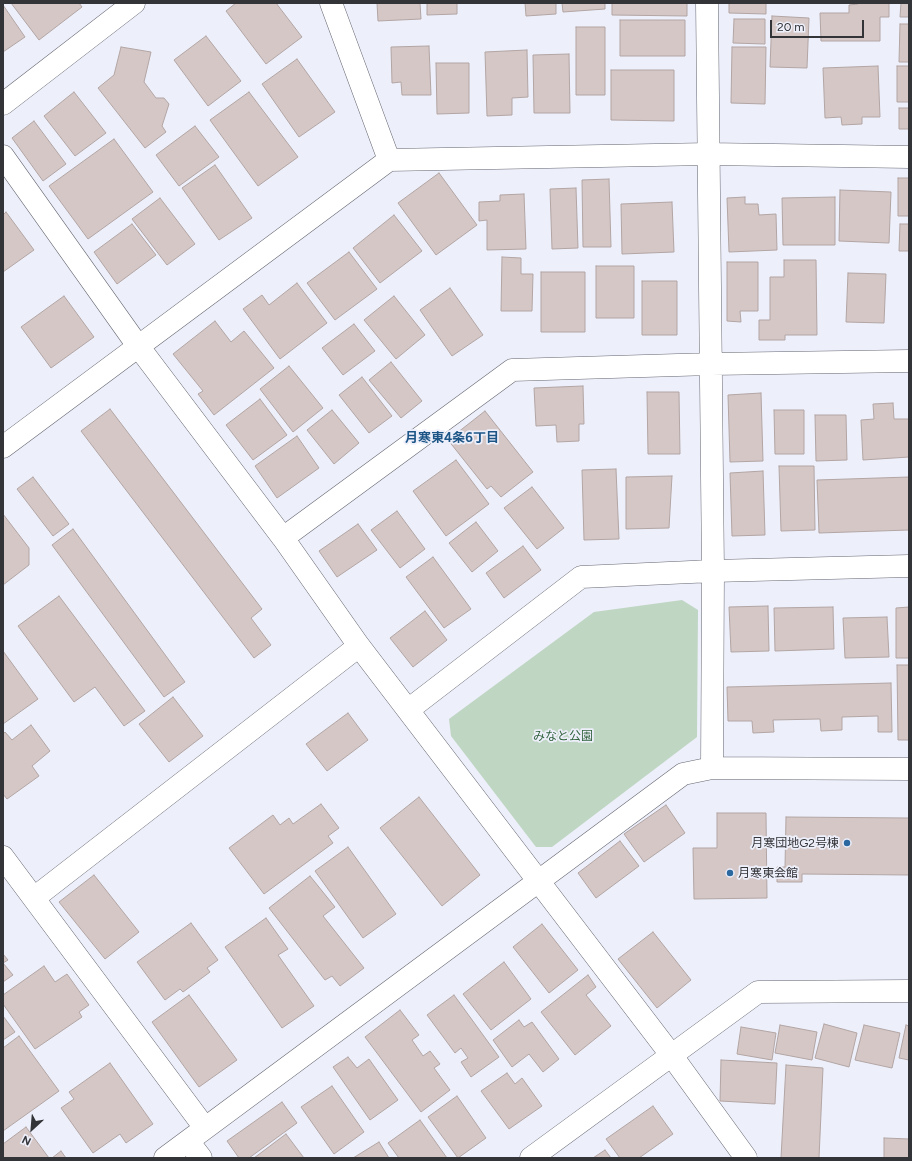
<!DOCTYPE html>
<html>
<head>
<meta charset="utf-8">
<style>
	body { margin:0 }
	#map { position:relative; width:912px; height:1161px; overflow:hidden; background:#edeffa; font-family:Figtree,sans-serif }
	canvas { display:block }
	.frame { position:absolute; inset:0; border:4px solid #333438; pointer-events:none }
	.north { position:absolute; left:12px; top:1109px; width:40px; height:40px; -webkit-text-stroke:3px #edeffa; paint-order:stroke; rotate:206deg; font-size:11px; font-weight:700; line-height:16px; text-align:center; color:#333438 }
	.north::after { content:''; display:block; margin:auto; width:14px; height:18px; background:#333438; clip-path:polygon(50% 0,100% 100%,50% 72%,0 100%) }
	.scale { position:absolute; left:770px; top:20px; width:94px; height:18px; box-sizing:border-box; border:2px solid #333438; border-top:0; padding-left:5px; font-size:12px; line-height:14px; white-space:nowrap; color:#333438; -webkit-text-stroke:3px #edeffa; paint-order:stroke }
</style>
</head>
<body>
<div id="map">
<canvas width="912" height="1161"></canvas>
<div class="frame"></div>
<div class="north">N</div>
<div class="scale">20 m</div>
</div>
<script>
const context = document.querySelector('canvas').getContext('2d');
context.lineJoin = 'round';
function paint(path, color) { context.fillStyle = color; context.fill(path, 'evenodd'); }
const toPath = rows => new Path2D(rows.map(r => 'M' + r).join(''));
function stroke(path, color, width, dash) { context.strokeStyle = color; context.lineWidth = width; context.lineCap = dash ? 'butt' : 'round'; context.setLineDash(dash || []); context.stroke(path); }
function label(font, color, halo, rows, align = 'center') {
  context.font = font + ' Figtree,"Noto Sans JP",sans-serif'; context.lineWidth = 3.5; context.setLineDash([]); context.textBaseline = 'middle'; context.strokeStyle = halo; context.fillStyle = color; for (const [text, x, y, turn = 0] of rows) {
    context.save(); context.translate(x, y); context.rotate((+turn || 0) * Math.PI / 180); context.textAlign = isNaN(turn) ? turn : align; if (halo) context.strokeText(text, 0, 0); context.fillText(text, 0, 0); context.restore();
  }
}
paint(toPath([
	[682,600,698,610,697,737,552,847,536,847,451,736,449,719,594,612]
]), '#bfd6c3');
const building = toPath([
	[11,3,79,3,82,7,39,40,11,3],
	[236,3,276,3,302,37,266,64,226,11,236,3],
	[377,3,420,3,421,19,378,21,377,3],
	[427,3,457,3,457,14,427,15,427,3],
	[525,3,556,3,556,14,526,16,525,3],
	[562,3,605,3,605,9,563,12,562,3],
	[612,3,687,3,687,16,612,15,612,3],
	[729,3,766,3,766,14,729,13,729,3],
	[858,3,889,3,889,17,880,17,880,41,821,41,820,13,849,13,849,5,858,4,858,3],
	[901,3,909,3,909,17,900,17,901,3],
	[3,5,25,37,3,52,3,5],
	[772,16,809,18,807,68,770,67,772,16],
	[734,19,765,19,765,44,733,43,734,19],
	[620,20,685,20,685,56,620,56,620,20],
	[900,24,909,24,909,62,899,62,900,24],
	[576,27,605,27,605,95,576,95,576,27],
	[206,36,241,81,208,106,174,60,206,36],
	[429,46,431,95,402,95,401,82,392,83,391,47,429,46],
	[121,47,151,52,144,82,156,98,164,98,169,104,162,126,166,132,145,148,98,88,114,75,121,47],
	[732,47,766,47,765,104,731,103,732,47],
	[527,50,528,97,512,98,512,115,487,116,485,52,527,50],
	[569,54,570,113,534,113,533,55,569,54],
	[297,59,335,112,299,137,262,84,297,59],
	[436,63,469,63,469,113,437,114,436,63],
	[878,66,880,117,862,117,862,124,842,125,841,117,825,118,823,68,878,66],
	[897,66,909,66,909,102,897,102,897,66],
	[611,70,674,70,674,121,611,120,611,70],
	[74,92,106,133,75,156,44,116,74,92],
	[249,92,298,157,258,186,210,120,249,92],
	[899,108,909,108,909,129,899,129,899,108],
	[34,121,66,164,43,181,12,138,34,121],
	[195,126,219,157,179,186,156,155,195,126],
	[114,139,153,192,88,239,49,186,114,139],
	[215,165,252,218,219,240,182,188,215,165],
	[439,173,477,225,436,255,398,203,439,173],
	[898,178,909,178,909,216,898,216,898,178],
	[609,179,611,247,583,247,582,180,609,179],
	[576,188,578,248,552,249,550,189,576,188],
	[840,190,891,192,889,243,839,241,840,190],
	[524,194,526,249,487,250,487,220,479,221,479,202,500,201,500,195,524,194],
	[745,197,745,204,758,204,759,215,776,214,777,250,729,252,727,198,745,197],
	[835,197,835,245,783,245,782,198,835,197],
	[160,198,195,244,167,265,132,219,160,198],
	[672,202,674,252,622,254,621,204,672,202],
	[6,212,34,250,3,272,3,215,6,212],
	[394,215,422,251,380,283,353,248,394,215],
	[132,224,156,255,117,284,94,252,132,224],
	[900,224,909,224,909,251,899,251,900,224],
	[349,252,377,289,335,320,307,283,349,252],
	[502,257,521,258,521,274,533,274,532,311,501,311,502,257],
	[784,260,816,260,817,335,785,335,785,340,759,340,759,320,770,320,770,277,784,277,784,260],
	[727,262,758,262,758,311,740,311,741,322,727,321,727,262],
	[596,266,634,266,634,318,596,318,596,266],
	[541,272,585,272,585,332,541,332,541,272],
	[848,273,886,274,884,323,846,322,848,273],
	[642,281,677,281,677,335,642,335,642,281],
	[297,283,327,323,280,359,243,309,262,295,269,305,297,283],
	[450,288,483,335,452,356,420,310,450,288],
	[64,296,94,337,51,368,21,327,64,296],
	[394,296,425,335,396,359,364,320,394,296],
	[215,321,231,342,244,331,274,368,214,415,198,394,203,391,173,354,215,321],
	[354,324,375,351,343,375,322,348,354,324],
	[391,362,422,401,401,418,369,380,391,362],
	[289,366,323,408,293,432,260,389,289,366],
	[362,377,392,416,369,433,339,395,362,377],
	[583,386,584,424,579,424,579,441,557,442,556,425,536,426,534,388,583,386],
	[647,392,679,392,680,454,648,454,647,392],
	[761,393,763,461,730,462,728,395,761,393],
	[260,399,287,435,253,460,226,425,260,399],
	[893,403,894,419,909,419,909,457,863,460,861,420,874,419,873,404,893,403],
	[110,409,262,609,251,618,271,645,254,658,81,431,110,409],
	[332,410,359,443,334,464,307,430,332,410],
	[774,410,804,410,804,454,775,454,774,410],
	[485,411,533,472,501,497,491,486,487,489,448,440,485,411],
	[815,415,846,415,847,460,816,461,815,415],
	[297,436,319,468,277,498,255,466,297,436],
	[456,460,489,504,446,536,413,491,456,460],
	[779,466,814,466,815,530,781,531,779,466],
	[616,469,619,539,584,540,582,470,616,469],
	[763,471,765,535,732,536,730,473,763,471],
	[672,476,669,528,626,529,626,477,672,476],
	[33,477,69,524,53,536,17,489,33,477],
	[909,477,909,530,819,533,817,480,909,477],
	[532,487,564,528,537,549,504,508,532,487],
	[397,511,425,549,400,568,371,530,397,511],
	[3,514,29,548,29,565,3,585,3,514],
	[476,522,498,551,472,572,449,543,476,522],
	[358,524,377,550,337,577,319,551,358,524],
	[73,529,185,682,164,697,52,545,73,529],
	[523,546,541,570,504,598,486,573,523,546],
	[433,557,471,609,444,628,406,577,433,557],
	[59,596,145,711,124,726,95,687,74,702,18,626,59,596],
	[768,606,769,651,731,652,729,607,768,606],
	[833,607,834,649,775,651,774,608,833,607],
	[909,607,909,658,896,658,896,608,909,607],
	[425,611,447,640,413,667,390,638,425,611],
	[887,617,889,657,845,658,843,618,887,617],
	[3,651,38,699,3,724,3,651],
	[897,665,909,665,909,740,898,740,897,665],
	[891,683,892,732,878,732,878,716,842,717,842,730,821,731,820,719,773,720,774,732,753,733,752,721,728,721,727,687,891,683],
	[173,697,203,736,169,762,139,724,173,697],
	[348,713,368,740,327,771,306,744,348,713],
	[31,725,50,751,32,766,39,776,7,799,3,794,3,734,5,732,12,740,31,725],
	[419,797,480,875,442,906,380,828,419,797],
	[321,804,339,828,328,836,333,843,264,894,229,848,273,815,280,825,289,818,293,824,321,804],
	[666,805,685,833,644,862,624,834,666,805],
	[717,813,766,813,767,898,694,899,693,848,717,848,717,813],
	[786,817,909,818,909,875,802,874,802,882,777,882,777,867,785,867,786,817],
	[620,841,639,866,596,898,578,873,620,841],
	[348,847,396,914,363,938,315,871,348,847],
	[94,875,139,932,105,959,59,902,94,875],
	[310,876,335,907,323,916,364,968,340,986,332,976,325,980,269,908,310,876],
	[266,918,288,949,278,955,314,1006,282,1028,225,947,266,918],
	[191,923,218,960,207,968,210,972,183,992,180,989,165,1000,137,962,191,923],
	[542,924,578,970,549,993,513,947,542,924],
	[653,932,691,980,657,1008,618,959,653,932],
	[3,954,8,960,3,963,13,975,3,982,3,954],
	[504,962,531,999,491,1030,463,994,504,962],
	[44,966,55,982,67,974,89,1005,79,1012,82,1017,35,1049,3,1004,3,995,44,966],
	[588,975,596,987,586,995,611,1026,575,1055,541,1012,588,975],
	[189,995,237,1060,199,1087,152,1022,189,995],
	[454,995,499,1057,471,1077,461,1062,468,1058,461,1048,455,1053,427,1015,454,995],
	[400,1010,419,1035,412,1040,423,1056,430,1051,440,1064,434,1068,450,1090,421,1112,365,1037,400,1010],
	[3,1016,15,1032,3,1040,3,1016],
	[519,1020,524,1027,532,1022,559,1059,543,1072,529,1054,512,1067,493,1040,519,1020],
	[824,1024,857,1033,849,1067,815,1058,824,1024],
	[780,1025,817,1032,812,1060,775,1053,780,1025],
	[864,1025,900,1033,892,1068,855,1060,864,1025],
	[906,1025,909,1026,909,1060,899,1058,906,1025],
	[741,1027,776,1033,772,1060,737,1054,741,1027],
	[19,1036,59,1091,3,1131,3,1048,19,1036],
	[348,1057,357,1068,369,1059,398,1100,370,1120,333,1067,348,1057],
	[721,1060,777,1063,775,1104,720,1101,721,1060],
	[110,1063,153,1124,126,1143,120,1134,93,1153,61,1108,74,1099,69,1092,110,1063],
	[786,1065,823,1068,819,1158,781,1158,786,1065],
	[507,1073,515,1084,522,1078,542,1106,509,1129,481,1091,507,1073],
	[332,1086,364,1132,334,1154,301,1107,332,1086],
	[457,1096,486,1138,458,1158,428,1117,457,1096],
	[282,1102,297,1123,249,1158,239,1158,227,1141,282,1102],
	[653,1106,673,1134,639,1158,620,1158,606,1139,653,1106],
	[420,1120,447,1158,399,1158,388,1143,420,1120],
	[26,1127,49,1158,3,1158,3,1144,26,1127],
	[286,1134,304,1158,254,1158,286,1134],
	[884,1138,909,1139,909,1158,884,1158,884,1138],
	[379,1142,389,1158,353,1158,379,1142],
	[605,1150,611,1158,593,1158,605,1150],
	[61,1151,66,1158,52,1158,61,1151]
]);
paint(building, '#d4c7c6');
stroke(building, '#b2a5a4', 1);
const minor = toPath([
	[331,3,389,160],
	[707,3,713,571,712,768],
	[3,104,134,3],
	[3,156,138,346,283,538,359,646,672,1056,746,1158],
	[3,447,389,160,708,154,909,157],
	[283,538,512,370,711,364,909,361],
	[408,710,581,577,713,571,909,566],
	[3,857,205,1128],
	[34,898,359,646],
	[188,1141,201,1158],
	[165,1158,683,774,712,768,909,769],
	[531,1158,758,992,909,991]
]);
stroke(minor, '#656771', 23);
stroke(minor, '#fff', 22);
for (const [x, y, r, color] of [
	[847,843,4,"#2c68a0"],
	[730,873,4,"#2c68a0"]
]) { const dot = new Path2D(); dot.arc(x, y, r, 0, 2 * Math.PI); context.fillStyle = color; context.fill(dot); stroke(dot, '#edeffa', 1.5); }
label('12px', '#31633e', '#edeffa', [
	["みなと公園",563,736]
]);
label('12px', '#333438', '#edeffa', [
	["月寒団地G2号棟",839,843],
	["月寒東会館",738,873,"left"]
], 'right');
label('bold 13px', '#1d5586', '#edeffa', [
	["月寒東4条6丁目",452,438]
]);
</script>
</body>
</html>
